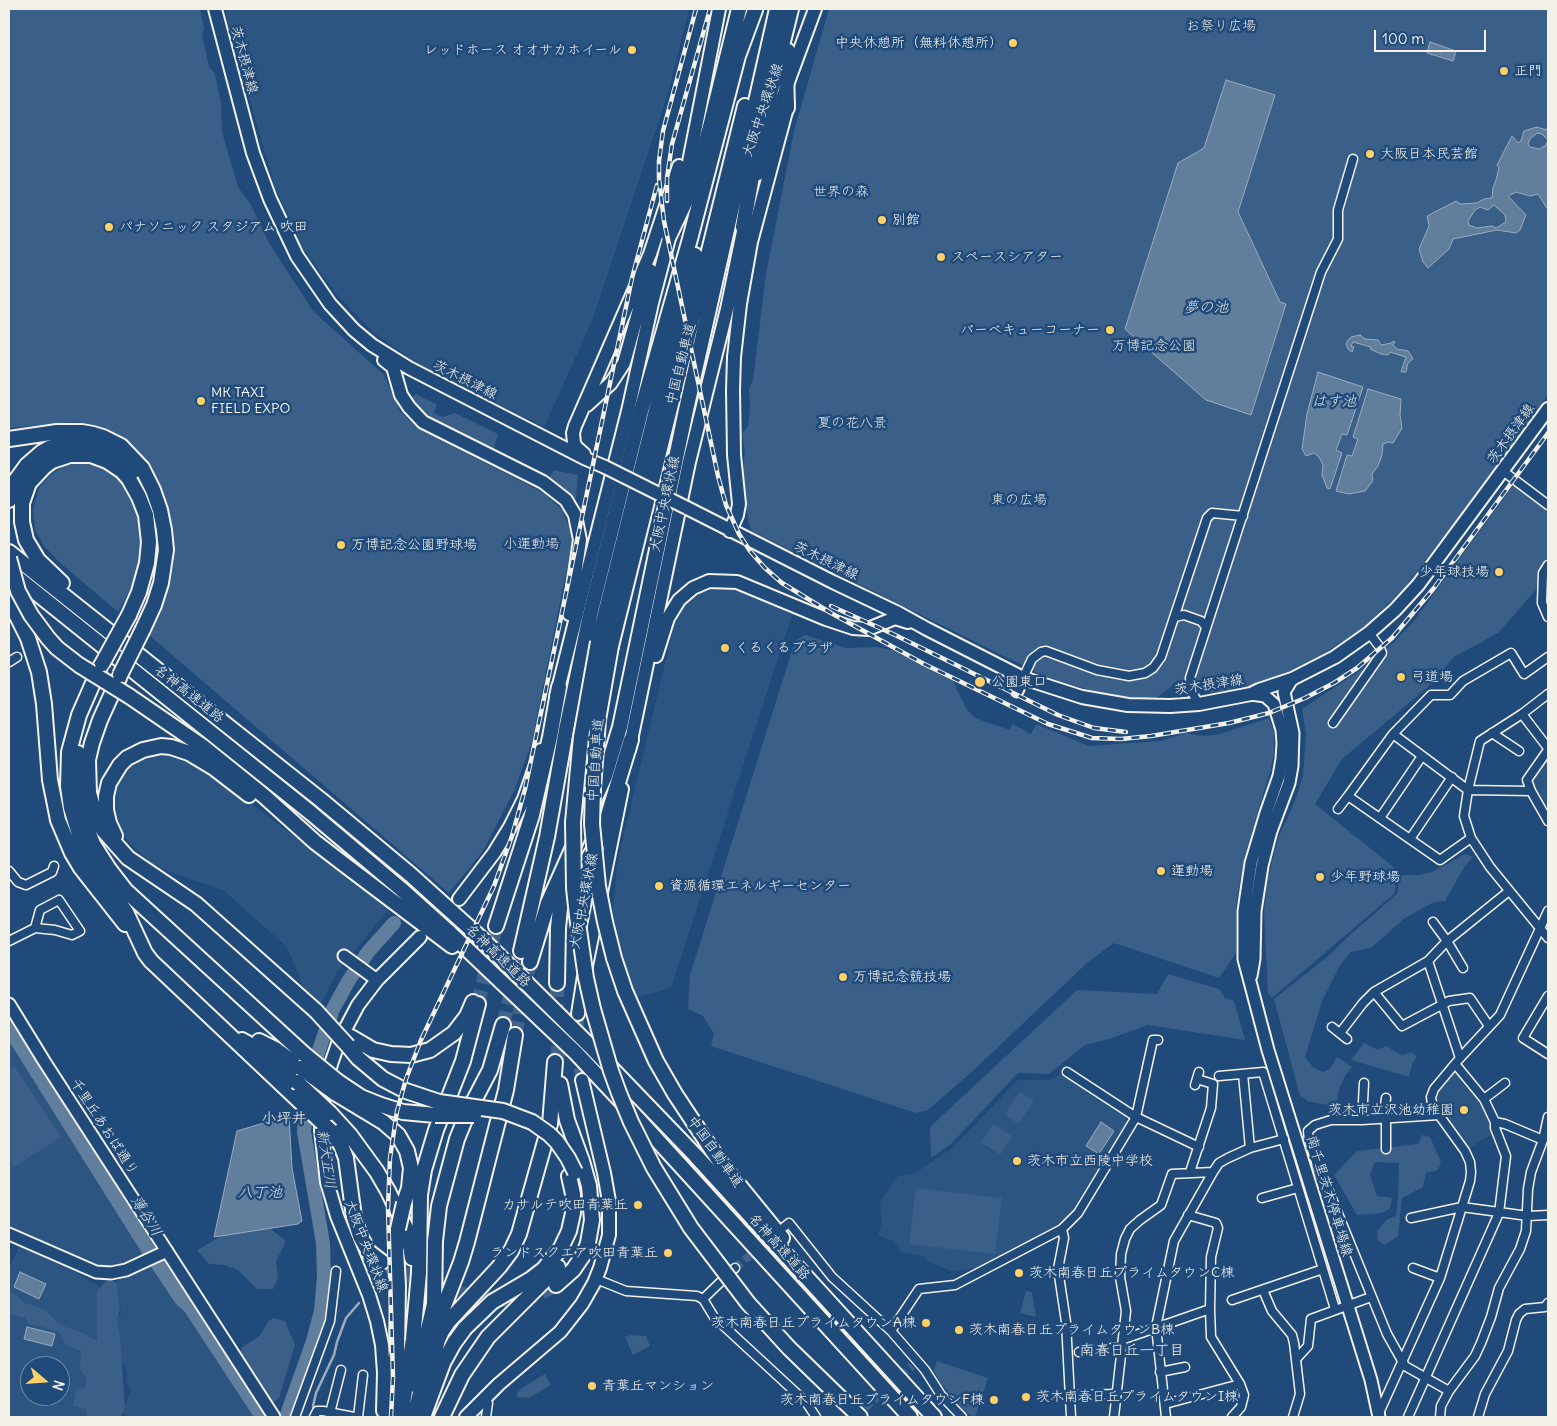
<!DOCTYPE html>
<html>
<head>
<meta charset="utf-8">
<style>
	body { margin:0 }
	#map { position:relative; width:1557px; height:1426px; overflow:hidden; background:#1f4a7a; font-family:Delius,sans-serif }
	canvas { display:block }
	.frame { position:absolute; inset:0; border:10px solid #f4f1e8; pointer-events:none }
	.north { position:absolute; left:20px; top:1356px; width:50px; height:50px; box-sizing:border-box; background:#1f4a7a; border:1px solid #748da6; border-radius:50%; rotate:108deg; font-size:14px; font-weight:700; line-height:20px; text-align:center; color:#f4f1e8 }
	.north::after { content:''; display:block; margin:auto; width:18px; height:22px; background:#ffd166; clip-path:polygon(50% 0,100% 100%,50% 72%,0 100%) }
	.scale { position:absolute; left:1374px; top:30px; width:112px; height:22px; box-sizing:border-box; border:2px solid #f4f1e8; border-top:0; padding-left:6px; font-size:15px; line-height:18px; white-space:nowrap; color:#f4f1e8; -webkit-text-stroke:4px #1f4a7a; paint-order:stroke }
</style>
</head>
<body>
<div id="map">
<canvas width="1557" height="1426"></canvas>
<div class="frame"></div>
<div class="north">N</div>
<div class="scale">100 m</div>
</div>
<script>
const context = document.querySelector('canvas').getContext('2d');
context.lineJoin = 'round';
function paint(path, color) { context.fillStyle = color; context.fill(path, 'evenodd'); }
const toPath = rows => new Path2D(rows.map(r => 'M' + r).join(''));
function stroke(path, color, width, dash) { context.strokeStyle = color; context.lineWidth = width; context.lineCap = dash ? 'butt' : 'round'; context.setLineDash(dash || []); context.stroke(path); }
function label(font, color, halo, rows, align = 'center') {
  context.font = font + ' Delius,"Klee One",sans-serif'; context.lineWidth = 5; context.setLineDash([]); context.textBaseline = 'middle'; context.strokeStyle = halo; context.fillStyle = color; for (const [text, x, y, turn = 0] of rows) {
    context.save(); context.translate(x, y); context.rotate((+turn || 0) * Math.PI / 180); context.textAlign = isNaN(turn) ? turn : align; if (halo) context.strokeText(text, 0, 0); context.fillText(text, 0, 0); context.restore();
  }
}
paint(toPath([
	[225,9,689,9,668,93,592,321,544,427,421,366,373,332,338,296,303,249,275,187,229,28],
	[727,587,754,596,792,615,671,988,635,998,612,915,618,859,673,630,684,605,703,592],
	[155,752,170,752,187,758,209,771,389,909,337,972,320,1006,303,986,287,947,223,890,170,872,150,862,131,845,118,827,112,807,113,789,124,770,139,758],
	[1548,757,1548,811,1532,782,1534,776],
	[9,1036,147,1253,139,1258,109,1267,74,1259,9,1229],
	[1456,1071,1458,1071,1483,1102,1492,1117,1492,1134,1468,1149,1436,1104,1435,1098,1438,1090],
	[1061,1074,1126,1116,1126,1122,1066,1220,1060,1225,978,1268,952,1271,929,1262,924,1256,901,1252,894,1241,878,1236,882,1222,880,1201,898,1176,914,1174,952,1148,1018,1080,1049,1080],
	[19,1246,73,1271,99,1286,110,1417,9,1417,9,1270],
	[30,1366,60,1366,60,1396,30,1396],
	[155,1264,206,1340,254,1417,128,1417,124,1415,123,1410,131,1391,126,1381,127,1372,116,1350,113,1320,121,1314,117,1280]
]), '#2d5581');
paint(toPath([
	[9,9,200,9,204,28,202,35,209,67,215,74,221,103,222,132,238,187,251,205,269,243,313,311,384,375,400,411,417,428,544,493,562,510,569,526,572,543,532,742,514,791,483,851,449,893,149,635,160,611,167,583,170,526,151,471,133,447,111,431,77,422,9,428],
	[829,9,1548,9,1548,395,1469,503,1406,586,1368,624,1353,635,1321,655,1285,673,1250,687,1211,693,1199,686,1176,683,1156,698,1130,697,1093,691,1046,677,752,531,749,525,742,478,745,452,742,434,748,426,750,407,749,389,753,380,766,274,794,131],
	[416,394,437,405,434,413,442,417,455,413,498,434,493,452,438,424,410,399],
	[80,463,100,466,117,476,132,493,141,516,143,544,137,577,118,612,59,562,44,546,35,530,33,510,39,488,50,475,64,466],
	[554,470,578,475,576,499,570,500,549,478],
	[1514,484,1548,510,1548,559,1540,571,1536,590,1498,633,1454,657,1427,688,1342,759,1315,804,1396,869,1395,893,1272,998,1268,993,1264,912,1268,877,1279,836,1295,801,1303,775,1306,735,1302,709,1367,666,1393,643,1414,621],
	[805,635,846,648,876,647,893,650,953,681,966,708,973,716,980,720,1010,730,1012,724,1031,734,1036,724,1089,746,1161,741,1185,733,1203,736,1220,734,1269,718,1274,732,1274,753,1271,768,1244,858,1236,906,1236,953,1219,978,1114,943,1088,962,976,1068,928,1110,916,1113,711,1046,714,1034,703,1016,688,1009,690,975,795,641],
	[1465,854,1473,857,1465,866,1445,901,1434,902,1405,918,1371,948,1351,952,1340,965,1322,1001,1305,1057,1313,1067,1323,1072,1330,1069,1337,1057,1352,1067,1345,1076,1339,1089,1336,1107,1308,1101,1300,1096,1274,999,1327,957,1352,933,1397,894,1400,875,1418,875,1432,872],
	[1168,974,1219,989,1225,998,1234,1001,1245,1040,1148,1025,1109,1039,1085,1045,1049,1074,1018,1073,951,1144,931,1158,930,1127,1077,990,1157,994],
	[1364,1043,1378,1050,1386,1046,1402,1055,1412,1052,1417,1057,1412,1064,1409,1077,1351,1060],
	[15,1067,61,1137,14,1167,9,1158,9,1071],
	[1020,1092,1034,1101,1018,1124,1005,1114],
	[993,1124,1012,1136,1000,1155,981,1142],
	[1422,1135,1430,1137,1441,1162,1438,1170,1426,1173,1423,1187,1402,1198,1398,1236,1385,1245,1378,1241,1377,1231,1386,1220,1396,1216,1398,1198,1399,1163,1375,1162,1370,1175,1377,1196,1392,1198,1390,1209,1381,1213,1357,1215,1334,1175,1357,1151,1418,1144],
	[916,1188,1002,1198,995,1254,909,1244],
	[271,1229,286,1241,276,1261,278,1278,273,1289,257,1289,238,1270,224,1265,209,1264,197,1250,229,1232],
	[106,1281,113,1281,117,1283,120,1309,117,1319,120,1335,125,1408,122,1415,120,1417,87,1417,86,1409,73,1406,77,1388,84,1389,87,1378,80,1369,81,1351,66,1345,60,1333,57,1331,29,1324,25,1318,9,1314,9,1291,17,1296,25,1303,44,1309,60,1325,83,1333,97,1341,97,1291],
	[1026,1291,1032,1292,1036,1317,1020,1313],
	[274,1318,285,1321,295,1345,279,1398,272,1403,239,1356,242,1347,260,1336,268,1321],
	[630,1335,646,1336,650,1346,633,1355,625,1337],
	[937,1361,988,1378,975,1417,966,1413,939,1381,934,1371],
	[545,1374,551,1385,529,1398,518,1397,516,1394,523,1387]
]), '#3a5f88');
const water = toPath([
	[1430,42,1456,51,1453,61,1427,53,1430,42],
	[1226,80,1275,95,1238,212,1280,302,1286,304,1251,415,1206,400,1125,329,1178,163,1204,148,1226,80],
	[1537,127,1546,130,1548,127,1548,140,1542,134,1537,133,1530,139,1528,144,1530,147,1539,149,1545,146,1548,141,1548,210,1538,194,1530,196,1516,192,1508,196,1526,215,1520,230,1516,233,1497,230,1453,239,1449,249,1428,268,1423,262,1419,249,1429,226,1427,216,1456,201,1460,204,1477,203,1484,199,1492,198,1493,188,1496,180,1499,168,1497,165,1512,136,1518,143,1521,141,1524,131,1537,127],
	[1494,205,1505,215,1506,222,1496,228,1492,226,1477,228,1469,225,1468,221,1475,210,1480,207,1488,210,1494,205],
	[1360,335,1365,339,1378,340,1381,345,1391,343,1394,341,1395,342,1393,345,1397,349,1408,351,1413,359,1408,363,1406,372,1401,372,1406,357,1390,352,1388,355,1381,354,1370,349,1371,347,1353,342,1351,346,1354,347,1352,352,1348,349,1346,344,1348,340,1351,337,1360,335],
	[1318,372,1363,387,1347,435,1342,434,1336,450,1342,453,1330,489,1327,488,1322,475,1323,465,1319,457,1314,453,1306,456,1302,449,1307,414,1318,372],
	[1368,389,1401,399,1400,415,1402,428,1393,443,1388,442,1383,444,1382,455,1378,466,1372,474,1373,481,1365,491,1349,494,1336,491,1347,455,1352,456,1358,439,1353,437,1368,389],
	[287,1116,289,1117,292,1168,302,1221,298,1224,214,1237,237,1131,287,1116],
	[1101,1122,1114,1131,1099,1154,1086,1146,1101,1122],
	[20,1272,46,1284,39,1299,14,1287,20,1272],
	[27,1327,55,1334,52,1346,24,1339,27,1327]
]);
paint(water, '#627e9d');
stroke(water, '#9cacbb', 1);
stroke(toPath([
	[314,1409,313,1406,316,1393,334,1355,337,1342,346,1318,359,1303]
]), '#9cacbb', 2.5);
stroke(toPath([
	[9,1028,149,1251,181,1299,190,1307,262,1417],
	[312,1071,333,1009,349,980,368,952,394,923],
	[286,1417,313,1341,321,1311,324,1277,323,1243,304,1132,307,1097]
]), '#627e9d', 14);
stroke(toPath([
	[735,1268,772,1237],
	[856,1416,912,1366]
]), '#3f638a', 8, [8, 4]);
stroke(toPath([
	[429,928,459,899],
	[578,1014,578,1062,582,1080]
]), '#3f638a', 12, [12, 6]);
stroke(toPath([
	[557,983,558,1064],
	[478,1004,496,926],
	[503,1025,521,951],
	[515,1035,530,962],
	[382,1262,407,1275,433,1285,474,1297,506,1300,521,1300,537,1295,556,1285]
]), '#3f638a', 14, [14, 7]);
const street = toPath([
	[1503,471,1548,505],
	[1548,565,1543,573,1542,603,1548,617],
	[1175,617,1184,615,1201,621,1206,627],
	[9,662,17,657],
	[1023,678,1032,659,1041,652,1046,651,1097,670,1129,676,1145,673,1153,668,1161,657,1207,518,1212,513,1243,516],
	[1548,694,1522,714,1480,741,1468,790,1464,816,1471,838,1490,867,1548,938],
	[1199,704,1191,691,1190,678,1321,272,1338,239,1338,210,1353,159],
	[1522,714,1548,748],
	[1333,723,1382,653,1379,646,1369,633],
	[1492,733,1519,751],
	[1393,734,1468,790,1531,791],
	[1548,750,1527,780,1531,791,1548,821],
	[1338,809,1348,796],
	[1380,818,1422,756],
	[1471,838,1440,860,1348,796,1393,734,1431,695,1450,695,1463,681,1511,653,1524,674,1548,657],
	[1410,839,1452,777],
	[9,871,18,882,26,885,52,872,54,866],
	[1433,922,1447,941,1463,968],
	[9,941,35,928,55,930,72,935,80,931,59,900,40,910,35,928],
	[1428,961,1460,1058],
	[1374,992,1402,1026,1449,1001,1470,998,1489,1026],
	[1548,996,1523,1038,1548,1054],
	[1332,1027,1347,1039],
	[1340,1033,1363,1003,1374,992,1428,961,1447,941,1509,891],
	[1067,1072,1136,1117,1199,1147],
	[1243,1074,1250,1148],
	[1219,1076,1263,1072,1335,1309],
	[1195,1085,1199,1072],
	[1484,1099,1505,1083],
	[1439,1115,1362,1120,1331,1120,1315,1125,1308,1131,1309,1140,1317,1165,1326,1184,1387,1334,1405,1366,1449,1391],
	[1362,1120,1364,1083],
	[1495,1122,1505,1124,1543,1140],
	[1386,1149,1386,1119,1384,1114,1386,1098],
	[1190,1172,1211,1108,1213,1084,1197,1079],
	[1262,1198,1298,1188],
	[1188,1215,1216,1223,1218,1228,1211,1257,1210,1309,1211,1337,1240,1384,1244,1395,1241,1407,1232,1417],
	[1411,1218,1462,1207,1528,1216,1548,1215],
	[784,1227,789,1223,832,1277,891,1331,925,1370,941,1395,962,1417],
	[1062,1229,1064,1238,1058,1269,1066,1322,1071,1417],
	[1413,1268,1440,1278],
	[596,1279,626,1291,697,1296,703,1299,714,1317,806,1402,816,1417],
	[1263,1290,1272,1311,1292,1335,1294,1343,1300,1394,1293,1417],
	[703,1299,735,1268],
	[1232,1300,1323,1269],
	[891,1331,919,1289,955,1285,1062,1229,1078,1213,1136,1117,1153,1040,1158,1040],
	[1124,1339,1210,1309],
	[1079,1352,1122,1347],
	[1296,1359,1308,1346,1311,1319,1371,1297],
	[1160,1372,1185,1367],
	[1078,1395,1117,1394],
	[485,1398,488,1403,486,1417],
	[1165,1404,1240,1384],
	[330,1413,341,1370],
	[1379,1413,1440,1278,1470,1181,1471,1172,1470,1162,1465,1151,1439,1115,1432,1104,1431,1097,1434,1089,1460,1058,1500,1015,1548,911],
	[295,1417,330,1321,336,1271],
	[314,1417,317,1411,323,1411,354,1417],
	[358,1417,363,1375],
	[1114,1417,1126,1311,1120,1277,1121,1254,1125,1239,1130,1229,1140,1220,1161,1205,1172,1174,1213,1172],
	[1166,1417,1156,1327,1174,1241,1213,1172,1219,1163,1228,1158,1250,1148,1284,1139],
	[1408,1417,1499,1213,1506,1156,1495,1128,1495,1122,1484,1099,1456,1065],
	[1440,1417,1441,1406,1449,1391,1475,1356,1481,1343,1491,1317,1499,1288,1520,1249,1526,1231,1528,1189,1531,1172,1543,1140,1548,1117],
	[1478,1417,1485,1394,1508,1351,1516,1320,1519,1314,1525,1309,1545,1307,1548,1303]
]);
const secondary = toPath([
	[1017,691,1023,678],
	[1251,694,1265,696,1274,704,1282,730,1283,743,1282,759,1279,776,1266,813,1251,863,1244,911,1244,959,1268,1050,1371,1380,1379,1417],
	[344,956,377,980],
	[1251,976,1254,959,1255,911,1262,866,1271,831,1289,783,1292,766,1293,733,1284,692,1292,679],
	[9,1004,44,1061,274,1417],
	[9,1234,96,1272,111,1273,126,1270,167,1251]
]);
const primary = toPath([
	[215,9,253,153,270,199,297,256,330,304,354,330,372,345,409,368,584,458,605,467],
	[758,174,773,123,815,9],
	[384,360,393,367,401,395,409,407,423,422,543,482,566,500,575,515,580,540,569,614],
	[587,405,611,383,624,363,650,270],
	[584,454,576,447,574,443,573,433,575,426,650,254,679,166],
	[687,508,833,582,898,613,927,629,1023,678,1082,697,1128,705,1170,706,1199,704,1251,694,1259,690,1292,679,1335,657,1369,633,1395,610,1418,585,1548,409],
	[730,531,737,515,739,504,734,455,733,390,734,357,740,304,751,242,788,104],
	[656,656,668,618,679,600,693,588,709,581,737,582,826,619,853,628,868,629,895,618,908,622],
	[556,697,628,411,652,303,689,162,719,9],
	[629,750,689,462,727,309,746,217],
	[459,899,494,853,510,827,524,799,541,750],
	[578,1014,584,976,622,789],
	[383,1411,384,1373,382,1345,377,1321,369,1295,337,1216,327,1182,321,1130,324,1093,331,1064,339,1041,358,1005,377,980,420,937],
	[466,1417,499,1384,560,1332,582,1304,594,1283,600,1268,609,1235,609,1201,604,1173,582,1080]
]);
const highway = toPath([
	[787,108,786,69,788,51],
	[743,227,758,143,791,9],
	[669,236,688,196,699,166,710,127,739,9],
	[9,439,57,432,82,432,93,434,103,437,121,446,142,468,153,490,160,510,164,530,166,550,161,583,154,605,143,629],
	[9,500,16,480,27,465,42,452,49,448,66,443,86,443,105,448,116,454,134,471],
	[9,552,321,800,411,875,483,940,590,1046,695,1155,934,1417],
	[9,571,311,813,401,889,451,934,576,1053,638,1119,910,1417],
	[62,583,38,560,26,540,22,522,22,503,29,483,44,467,52,461,70,455,91,455,107,461,122,471,129,479,139,497,146,515,149,542,147,563,139,592,129,615],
	[9,600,28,638,39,672,44,704,50,780,58,820,72,853,81,868,125,924],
	[598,642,695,255],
	[611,646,745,106],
	[100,667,79,715,69,752,68,786,71,808,83,847,94,867,126,912,145,953,151,961,295,1097],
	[119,678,100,720,92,743,88,760,89,793,96,817,103,830,128,858,196,904,316,1011],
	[129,696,202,746,264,796,315,842,345,865,452,946],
	[78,753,78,792,84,820,93,844,109,869,126,891,304,1054],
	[115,836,109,823,106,810,106,796,109,783,120,765,127,758,143,750,161,746,171,747,189,753,214,768,249,795],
	[496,926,532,815,550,737,559,687],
	[521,951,547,837,566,730,590,615,641,411,690,239,738,56,755,10],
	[614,958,625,991,640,1025,656,1061,675,1094,720,1162,782,1238],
	[530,962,548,903,605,776,620,727,686,410,777,9],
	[557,983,558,928,560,908,568,890,598,843,603,832,631,740],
	[351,1037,373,1050,391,1054,411,1055,430,1050,454,1033,467,1016,473,1002],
	[242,1040,265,1053,297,1082],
	[259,1041,275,1049,301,1068],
	[348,1046,358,1058,383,1079,406,1091,439,1102],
	[337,1081,361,1097,381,1105,403,1112,435,1115],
	[335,1093,383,1122,398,1135,407,1151,411,1168,409,1188,404,1203],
	[330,1113,350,1135,377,1172,388,1191,406,1228,409,1239,412,1258],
	[331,1131,341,1145,346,1158,354,1217,360,1236,369,1252,382,1262],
	[556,1285,573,1270,584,1254,588,1243,592,1220,589,1186,582,1161,567,1120,560,1084],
	[748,1303,789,1348,860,1417],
	[437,1324,461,1262,467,1242,506,1090,515,1035],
	[415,1385,434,1304,435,1241,439,1206,457,1139,468,1112,490,1070,503,1025],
	[425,1386,438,1340,442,1331,448,1322,499,1267,511,1251,519,1234,550,1124,555,1062],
	[388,1417,397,1351,398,1286,396,1250,398,1229],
	[401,1417,413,1339,419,1273,420,1195,424,1170,436,1130,463,1061,478,1004],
	[414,1417,424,1377],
	[423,1417,443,1363,454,1343,465,1328,492,1302,531,1279,544,1269,561,1248,569,1231,573,1213,573,1194,569,1176],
	[442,1417,462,1375,488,1337,558,1267]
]);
stroke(street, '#f4f1e8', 11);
stroke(secondary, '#f4f1e8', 15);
stroke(primary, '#f4f1e8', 16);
stroke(highway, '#f4f1e8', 18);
stroke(street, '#1f4a7a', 8);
stroke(secondary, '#1f4a7a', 11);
stroke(primary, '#1f4a7a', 12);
stroke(highway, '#1f4a7a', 14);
const rail = toPath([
	[696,9,663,131,659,161,659,179,664,221,718,476,726,505,739,534,750,551,765,568,782,583,831,613,924,664,1048,724,1092,738,1121,739,1151,736,1229,723,1269,713,1305,698,1334,683,1357,668,1392,638,1434,588,1548,433],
	[667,201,667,178,672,144,710,9],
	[831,606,893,634,1058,715,1094,728,1126,732],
	[391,1417,393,1377,388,1208,390,1158,397,1111,406,1079,421,1040,494,886,512,836,525,789,632,278,657,185]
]);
stroke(rail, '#f4f1e8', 4.5);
stroke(rail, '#1f4a7a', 2.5, [8]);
const primaryBridge = toPath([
	[605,467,687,508]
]);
const highwayBridge = toPath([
	[9,558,18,591,31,615,48,638,57,648,79,665,129,696],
	[598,642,581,737,573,822,574,888,577,916,586,978,593,1009,611,1071,619,1093,631,1122,654,1168,691,1228,748,1303],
	[611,646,598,720,593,788,592,824,598,886,605,922,614,958],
	[102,664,129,615],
	[120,675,143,629],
	[316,1011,348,1046],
	[304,1054,337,1081],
	[301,1068,335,1093],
	[297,1082,330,1113],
	[295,1097,331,1131],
	[439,1102,503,1111,532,1122,549,1134,557,1142,568,1158,575,1172],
	[435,1115,474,1115],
	[398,1229,404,1203]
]);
stroke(primaryBridge, '#f4f1e8', 16, []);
stroke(highwayBridge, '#f4f1e8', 18, []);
stroke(primaryBridge, '#1f4a7a', 12);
stroke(highwayBridge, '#1f4a7a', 14);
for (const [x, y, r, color] of [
	[1013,43,5,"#ffd166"],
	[632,50,5,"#ffd166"],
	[1504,71,5,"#ffd166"],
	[1370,154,5,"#ffd166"],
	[882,220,5,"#ffd166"],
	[109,227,5,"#ffd166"],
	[941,257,5,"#ffd166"],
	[1110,330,5,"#ffd166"],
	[201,401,5,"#ffd166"],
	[341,545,5,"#ffd166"],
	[1499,572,5,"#ffd166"],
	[725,648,5,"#ffd166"],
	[1401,677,5,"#ffd166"],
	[980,682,6,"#ffd166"],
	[1161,871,5,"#ffd166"],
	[1320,877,5,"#ffd166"],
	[659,886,5,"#ffd166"],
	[843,977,5,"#ffd166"],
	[1464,1110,5,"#ffd166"],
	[1017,1161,5,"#ffd166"],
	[638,1205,5,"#ffd166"],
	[668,1253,5,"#ffd166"],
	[1019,1273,5,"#ffd166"],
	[926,1323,5,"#ffd166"],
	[959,1330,5,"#ffd166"],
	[592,1386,5,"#ffd166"],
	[1026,1397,5,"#ffd166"],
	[994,1400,5,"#ffd166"]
]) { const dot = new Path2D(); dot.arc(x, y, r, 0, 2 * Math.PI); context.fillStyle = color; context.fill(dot); stroke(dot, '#1f4a7a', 2); }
label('14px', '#e1e2de', '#1f4a7a', [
	["お祭り広場",1221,26],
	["世界の森",841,192],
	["万博記念公園",1154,346],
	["夏の花八景",852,423],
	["東の広場",1019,500],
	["小運動場",531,544]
]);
label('14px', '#f4f1e8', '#1f4a7a', [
	["中央休憩所（無料休憩所）",1003,43,"right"],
	["レッドホース オオサカホイール",622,50,"right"],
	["正門",1514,71],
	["大阪日本民芸館",1380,154],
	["別館",892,220],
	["パナソニック スタジアム 吹田",119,227],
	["スペースシアター",951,257],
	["バーベキューコーナー",1100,330,"right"],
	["MK TAXI",211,393],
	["FIELD EXPO",211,409],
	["万博記念公園野球場",351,545],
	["少年球技場",1489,572,"right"],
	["くるくるプラザ",735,648],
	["弓道場",1411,677],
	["公園東口",991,682],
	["運動場",1171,871],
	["少年野球場",1330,877],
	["資源循環エネルギーセンター",669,886],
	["万博記念競技場",853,977],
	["茨木市立沢池幼稚園",1454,1110,"right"],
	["茨木市立西陵中学校",1027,1161],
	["カサルテ吹田青葉丘",628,1205,"right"],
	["ランドスクエア吹田青葉丘",658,1253,"right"],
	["茨木南春日丘プライムタウンC棟",1029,1273],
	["茨木南春日丘プライムタウンA棟",916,1323,"right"],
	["茨木南春日丘プライムタウンB棟",969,1330],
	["青葉丘マンション",602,1386],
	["茨木南春日丘プライムタウンI棟",1036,1397],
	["茨木南春日丘プライムタウンF棟",984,1400,"right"]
], 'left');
label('14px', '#f4f1e8', '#1f4a7a', [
	["茨木摂津線",244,60,75],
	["大阪中央環状線",763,110,-71],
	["中国自動車道",681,364,-76],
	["茨木摂津線",465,380,27],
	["茨木摂津線",1511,434,-54],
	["大阪中央環状線",665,504,-78],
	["茨木摂津線",826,561,26],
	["茨木摂津線",1209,685,-9],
	["名神高速道路",189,694,38],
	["中国自動車道",596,760,-86],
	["大阪中央環状線",584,901,-79],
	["名神高速道路",498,956,44],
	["千里丘あおば通り",104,1127,57],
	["中国自動車道",715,1152,54],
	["南千里茨木停車場線",1329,1196,73],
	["大阪中央環状線",366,1246,69],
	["名神高速道路",779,1247,48]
]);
label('italic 15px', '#dee0dd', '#1f4a7a', [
	["夢の池",1206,308],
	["はす池",1334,402],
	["新大正川",326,1159,82],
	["八丁池",260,1193],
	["薄谷川",146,1216,58]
]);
label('15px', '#f4f1e8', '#1f4a7a', [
	["小坪井",284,1119],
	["南春日丘一丁目",1132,1351]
]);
</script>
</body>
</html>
